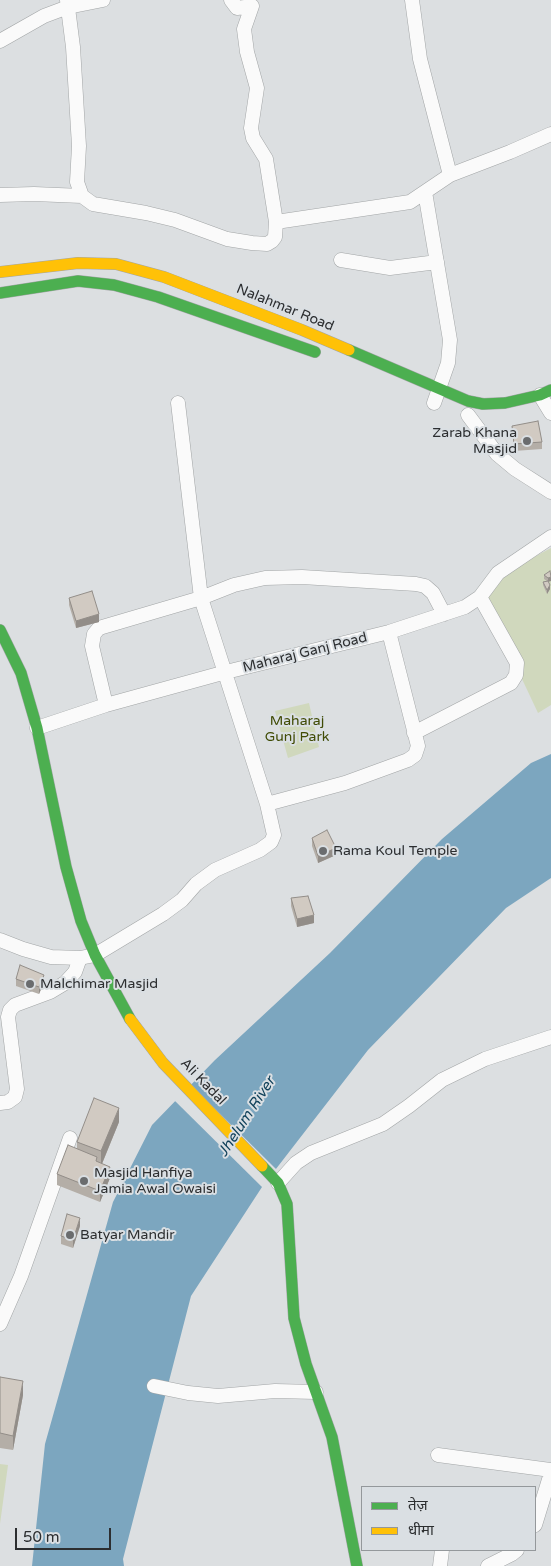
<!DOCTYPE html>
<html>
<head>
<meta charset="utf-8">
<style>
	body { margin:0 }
	#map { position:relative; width:551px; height:1566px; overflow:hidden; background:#dcdfe1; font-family:"Varela Round","Noto Sans Devanagari",sans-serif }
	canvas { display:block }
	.legend { position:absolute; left:361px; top:1486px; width:175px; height:65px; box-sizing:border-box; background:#dadfe3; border:1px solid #94989b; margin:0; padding:6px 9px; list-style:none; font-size:15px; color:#2c2e30 }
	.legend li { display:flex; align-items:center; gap:10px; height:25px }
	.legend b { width:25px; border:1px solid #94989b }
	.scale { position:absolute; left:15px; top:1528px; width:96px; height:22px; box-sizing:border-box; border:2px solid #2c2e30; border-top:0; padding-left:6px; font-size:15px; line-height:18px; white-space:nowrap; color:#2c2e30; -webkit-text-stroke:4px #dadfe3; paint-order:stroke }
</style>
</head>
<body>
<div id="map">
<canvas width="551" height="1566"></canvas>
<ul class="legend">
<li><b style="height:6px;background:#4caf50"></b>तेज़</li>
<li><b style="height:6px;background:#ffc107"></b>धीमा</li>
</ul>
<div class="scale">50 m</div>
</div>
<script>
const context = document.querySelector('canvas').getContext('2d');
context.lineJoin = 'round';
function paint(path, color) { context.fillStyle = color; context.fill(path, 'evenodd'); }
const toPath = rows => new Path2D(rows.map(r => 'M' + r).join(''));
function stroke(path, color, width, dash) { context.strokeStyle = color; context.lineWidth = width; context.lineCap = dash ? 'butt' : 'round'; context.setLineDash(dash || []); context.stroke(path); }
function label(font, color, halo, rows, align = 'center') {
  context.font = font + ' "Varela Round",sans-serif'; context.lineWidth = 4; context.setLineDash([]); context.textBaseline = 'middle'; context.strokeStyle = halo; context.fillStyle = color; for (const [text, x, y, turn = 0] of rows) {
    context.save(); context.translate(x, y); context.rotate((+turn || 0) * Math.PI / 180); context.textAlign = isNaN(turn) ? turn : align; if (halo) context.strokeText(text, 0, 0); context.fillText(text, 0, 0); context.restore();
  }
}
paint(toPath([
	[551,548,551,705,538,713,522,679,520,663,484,596,500,575],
	[309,703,319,747,288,758,275,711],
	[0,1464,8,1465,0,1524]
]), '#d0d8bd');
paint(toPath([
	[551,754,551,878,506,908,368,1050,262,1187,191,1296,123,1559,124,1566,32,1566,45,1444,113,1202,152,1125,215,1060,330,953,442,839,531,763]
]), '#7ca6bf');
paint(toPath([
	[189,1083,278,1171,264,1189,173,1099]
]), '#dcdfe1');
const street = toPath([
	[67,0,73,47,79,146,77,182,82,196],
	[412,0,420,59,450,175],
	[0,41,44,16,68,7,103,0],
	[425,192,450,340,448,363,434,403],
	[0,195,34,194,82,196,93,204,146,213,175,220,227,239,252,243,267,244,272,241,275,237,276,222,266,159,253,138,251,128,257,88,247,52,244,29,252,6,237,8,231,0],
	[276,222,410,202,450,175,510,152,551,134],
	[341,260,390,268,437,262],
	[540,395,551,413],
	[178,403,201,598,267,804,345,783,408,760,415,755,418,746,389,632],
	[468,415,497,454,515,469,551,492],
	[106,705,92,646,94,634,99,628,201,598,234,585,265,578,302,577,416,584,425,586,433,593,444,614],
	[37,728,106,705,226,672,389,632,465,607,480,597,498,573,551,537],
	[414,733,511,683,516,675,517,663,480,597],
	[0,940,23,949,51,957,80,958,95,955,163,914,182,900,196,884,215,870,260,850,271,842,274,835,267,804],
	[0,1103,8,1102,15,1097,17,1089,8,1017,10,1010,15,1005,50,992,65,983,75,972,80,958],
	[278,1183,296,1163,311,1153,383,1124,409,1106,442,1080,485,1059,551,1037],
	[0,1324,21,1276,70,1138],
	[154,1386,188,1393,218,1396,275,1391,316,1392],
	[438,1455,551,1470],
	[535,1525,551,1473],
	[440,1566,442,1550],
	[488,1566,512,1554,517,1550]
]);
const fast = toPath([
	[0,293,78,281,114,285,158,297,315,352],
	[349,350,468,401,483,404,505,403,540,395,551,390],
	[0,630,21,673,37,728,66,867,81,921,95,955,130,1019],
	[262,1166,278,1183,287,1204,294,1318,306,1364,332,1437,357,1566]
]);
const slow = toPath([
	[0,272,78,263,116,264,164,277,302,330,349,350],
	[130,1019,163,1063,262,1166]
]);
stroke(street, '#a2a5a6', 15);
stroke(fast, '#a2a5a6', 12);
stroke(slow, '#a2a5a6', 12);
stroke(street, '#fafafa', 14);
stroke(fast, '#4caf50', 11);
stroke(slow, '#ffc107', 11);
paint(toPath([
	[512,426,542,442,542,449,514,451],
	[550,571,548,582,550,589,547,594,543,585,543,582,547,581,544,579,544,575],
	[69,598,99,622,76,628,69,605],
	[312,838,336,855,318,863,312,846],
	[291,898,314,923,297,927,291,906],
	[16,979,44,982,39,994,16,986],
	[119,1122,102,1164,110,1178,100,1202,57,1185,57,1174,77,1149,77,1142],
	[80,1226,73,1248,61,1244,61,1236],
	[0,1377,23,1395,13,1450,0,1448]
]), '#b4aea7');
paint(toPath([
	[551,577,551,581,548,582,548,578],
	[550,585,550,589,547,594,547,590],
	[99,614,99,622,76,628,76,621],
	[336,848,336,855,318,863,318,856],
	[314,915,314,923,297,927,297,919],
	[44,975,44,982,39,994,39,987],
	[119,1108,119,1122,101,1166,101,1151],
	[110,1167,110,1178,100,1202,100,1191],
	[80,1218,80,1226,73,1248,73,1240],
	[23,1381,23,1395,13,1450,13,1436]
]), '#928d88');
const building = toPath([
	[538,421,542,442,514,444,512,426,538,421],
	[550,571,551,577,548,578,544,575,550,571],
	[548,581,550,585,547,590,543,582,548,581],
	[92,591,99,614,76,621,69,598,92,591],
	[327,830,336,848,318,856,312,838,327,830],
	[308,896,314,915,297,919,291,898,308,896],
	[20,965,44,975,39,987,16,979,20,965],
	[94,1098,119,1108,101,1151,77,1142,94,1098],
	[68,1145,97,1157,96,1161,110,1167,100,1191,57,1174,68,1145],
	[67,1214,80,1218,73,1240,61,1236,67,1214],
	[0,1377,23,1381,13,1436,0,1433,0,1377]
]);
paint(building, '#d1cac2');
stroke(building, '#928d88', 1);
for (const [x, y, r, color] of [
	[527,441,5,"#6a6c6e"],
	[323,851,5,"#6a6c6e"],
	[30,984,5,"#6a6c6e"],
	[84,1181,5,"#6a6c6e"],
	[70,1235,5,"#6a6c6e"]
]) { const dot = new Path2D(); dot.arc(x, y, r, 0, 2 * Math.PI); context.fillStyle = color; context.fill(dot); stroke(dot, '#dadfe3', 2); }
label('14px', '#2c2e30', '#dadfe3', [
	["Nalahmar Road",285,308,22],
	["Maharaj Ganj Road",305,653,-14],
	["Ali Kadal",203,1082,46]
]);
label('14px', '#2c2e30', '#dadfe3', [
	["Zarab Khana",517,433,"right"],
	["Masjid",517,449,"right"],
	["Rama Koul Temple",333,851],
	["Malchimar Masjid",40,984],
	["Masjid Hanfiya",94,1173],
	["Jamia Awal Owaisi",94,1189],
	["Batyar Mandir",80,1235]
], 'left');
label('14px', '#404b04', '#dadfe3', [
	["Maharaj",297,721],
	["Gunj Park",297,737]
]);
label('italic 15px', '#11425b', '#dadfe3', [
	["Jhelum River",247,1117,-57]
]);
</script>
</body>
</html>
